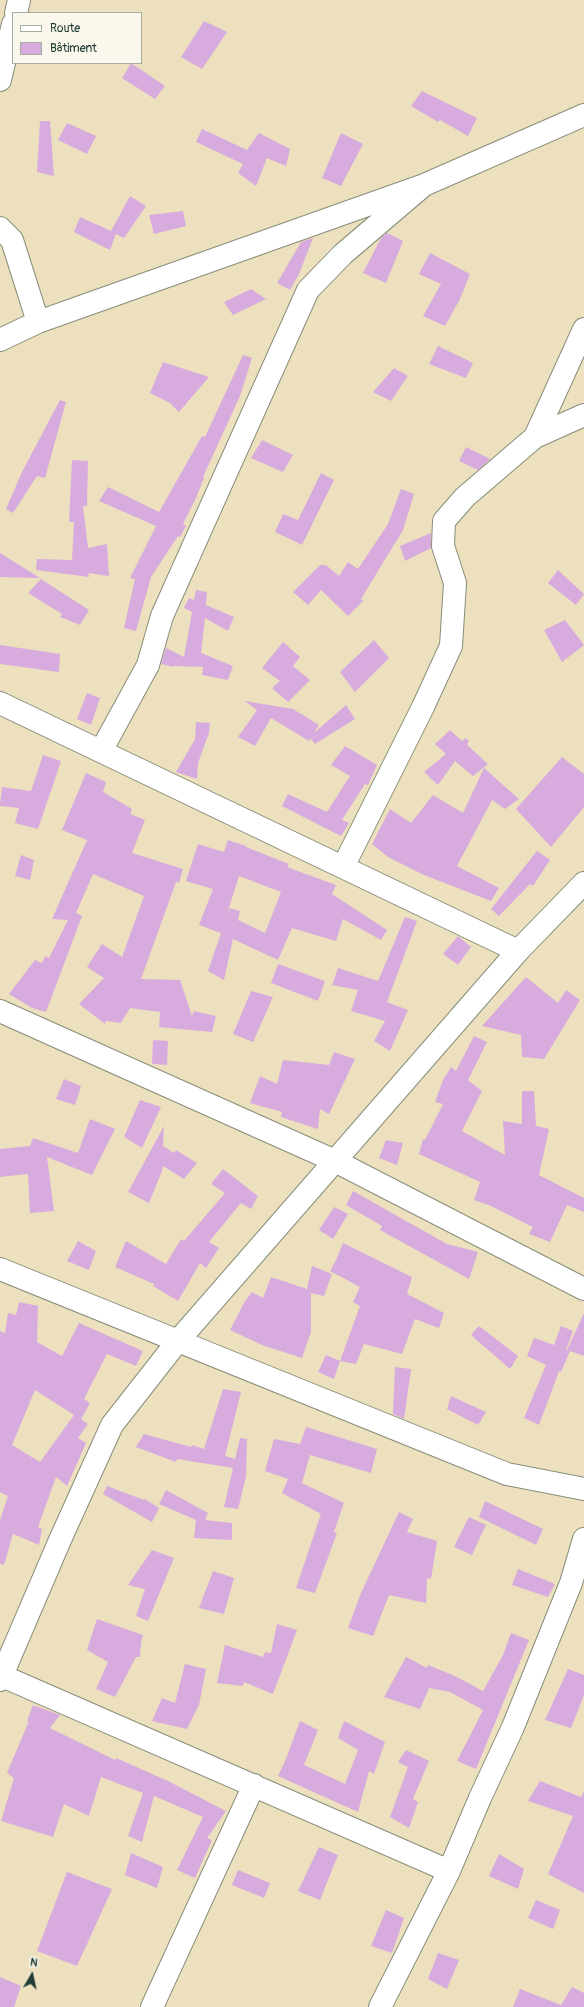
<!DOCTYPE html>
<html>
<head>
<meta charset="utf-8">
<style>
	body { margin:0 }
	#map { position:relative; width:584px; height:2007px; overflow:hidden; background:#ece0be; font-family:Pangolin,sans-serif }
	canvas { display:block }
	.legend { position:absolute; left:12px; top:12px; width:130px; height:52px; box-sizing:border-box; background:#fbf7ec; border:1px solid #a3ada2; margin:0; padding:5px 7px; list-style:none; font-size:12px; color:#1f3d34 }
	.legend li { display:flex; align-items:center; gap:8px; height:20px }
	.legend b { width:20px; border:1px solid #a3ada2 }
	.north { position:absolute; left:12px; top:1955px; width:40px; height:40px; -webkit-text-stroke:3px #fbf7ec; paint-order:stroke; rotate:9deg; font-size:11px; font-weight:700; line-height:16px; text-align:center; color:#1f3d34 }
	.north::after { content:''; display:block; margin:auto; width:14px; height:18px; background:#1f3d34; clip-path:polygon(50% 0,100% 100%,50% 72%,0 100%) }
</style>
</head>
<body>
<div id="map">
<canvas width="584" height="2007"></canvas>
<ul class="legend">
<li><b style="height:5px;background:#fff"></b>Route</li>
<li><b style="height:11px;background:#d8abde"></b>Bâtiment</li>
</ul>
<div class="north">N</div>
</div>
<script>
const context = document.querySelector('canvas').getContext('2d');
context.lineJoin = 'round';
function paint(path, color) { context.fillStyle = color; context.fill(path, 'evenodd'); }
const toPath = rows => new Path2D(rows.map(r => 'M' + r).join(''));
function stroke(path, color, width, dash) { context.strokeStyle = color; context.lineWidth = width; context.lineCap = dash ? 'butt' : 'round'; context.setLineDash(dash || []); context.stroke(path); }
paint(toPath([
	[204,21,227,32,202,69,181,57],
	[131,63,165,86,155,99,122,78],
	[422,91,477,118,468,136,440,120,438,122,411,106],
	[40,121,50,121,54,176,37,172],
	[67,123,96,136,87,154,58,140],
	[202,129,247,150,259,133,290,149,286,166,267,158,256,186,238,173,243,164,196,142],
	[341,133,363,144,341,186,322,178],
	[130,196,146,206,124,238,116,234,110,250,74,232,80,217,111,231],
	[183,211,186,226,154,234,149,215],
	[387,233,403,241,386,283,363,273,381,238],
	[313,238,299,274,290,290,277,283,301,242],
	[430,253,470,274,460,299,445,326,423,316,441,284,419,274],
	[251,289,266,299,233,315,224,302],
	[438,346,473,363,466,378,429,364],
	[243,355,252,358,240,396,203,477,204,478,196,498,183,524,186,526,180,537,178,536,151,577,136,631,124,628,135,579,130,578,156,526,99,501,108,487,159,512,202,436,205,437],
	[163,362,209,377,179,412,170,403,150,393],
	[394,368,408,376,391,401,373,392],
	[60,400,66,402,45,478,37,476,13,513,6,509,22,472],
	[262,440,293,455,283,472,251,458],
	[466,447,490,459,478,470,459,461],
	[72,460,88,461,87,506,83,506,88,548,107,544,109,576,88,573,89,577,36,570,37,559,72,560,74,522,69,522],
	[321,473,334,480,302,545,275,532,283,514,298,520],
	[401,489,414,494,403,530,361,599,363,601,348,616,321,590,308,605,293,592,320,565,326,565,339,576,348,562,358,569,388,524],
	[431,533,431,548,405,561,400,546],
	[0,553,40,578,0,577],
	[558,570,584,594,576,605,548,583],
	[41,579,89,610,80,625,60,617,62,614,28,593],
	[196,590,207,592,206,605,234,617,228,631,205,618,201,653,233,666,228,680,202,675,203,667,174,666,174,667,161,664,166,648,184,657,192,612,184,608,189,598,194,600],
	[565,620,584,645,562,662,544,630],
	[374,640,389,658,355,692,340,672],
	[283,642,300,657,293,666,310,680,288,702,272,688,280,681,262,668],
	[0,645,60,654,59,672,0,664],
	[87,693,100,698,91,725,77,719],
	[245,701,293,709,319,725,314,733,346,705,355,719,315,744,310,738,309,741,271,718,255,746,238,737,257,710],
	[196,722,210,723,209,733,198,763,197,779,176,772,195,739],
	[450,730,462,741,466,738,469,741,467,745,488,764,473,776,455,761,438,785,424,772,446,754,435,744],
	[345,746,377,765,368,785,365,784,342,820,349,823,341,836,282,806,288,794,327,812,350,776,331,765],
	[43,755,61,761,38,829,15,823,19,808,0,806,0,804,2,787,31,791],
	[562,757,584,774,584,807,551,847,516,809],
	[484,768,519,799,505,809,492,800,457,866,499,888,491,901,424,875,388,857,372,844,390,809,411,823,433,795,463,813],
	[86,773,106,782,103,792,132,809,130,814,145,820,132,853,183,869,179,883,176,882,141,979,180,980,192,1016,194,1011,216,1016,212,1032,159,1027,160,1012,130,1008,121,1023,106,1021,105,1024,79,1004,104,978,87,967,102,944,122,957,144,896,93,874,76,913,82,916,46,1012,32,1008,9,994,35,960,42,963,45,956,49,958,68,920,52,919,87,840,62,830],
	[228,840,246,846,246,847,289,864,287,867,336,885,332,894,387,930,381,940,343,919,336,941,292,928,278,960,233,939,224,980,208,971,221,933,199,925,213,889,186,881,198,844,224,852],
	[239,876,281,892,265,933,238,920,240,911,230,908,227,914],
	[537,851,550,860,533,886,530,884,499,916,491,909],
	[21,855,34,860,30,880,15,876],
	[405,917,417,921,387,1002,408,1010,390,1051,374,1041,385,1021,351,1011,358,990,332,985,338,968,378,981],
	[458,936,471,947,458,965,443,954],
	[278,964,325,981,318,1001,271,983],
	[526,977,558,1003,566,990,580,1000,544,1059,522,1057,521,1035,482,1026],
	[251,991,273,997,253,1042,233,1034],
	[474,1036,487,1042,468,1080,482,1091,462,1131,505,1155,503,1121,522,1124,522,1091,534,1091,536,1126,549,1129,539,1175,584,1198,584,1212,567,1205,550,1242,529,1234,533,1227,491,1206,474,1200,480,1182,419,1154,423,1139,425,1140,443,1104,435,1102,443,1080,451,1067,456,1071],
	[153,1040,168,1041,167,1065,152,1064],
	[334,1052,355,1059,329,1114,320,1109,318,1129,281,1117,282,1112,250,1103,260,1076,277,1084,283,1060,329,1065],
	[64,1079,81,1086,75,1105,56,1099],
	[140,1100,161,1107,142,1148,124,1137],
	[90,1119,115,1129,92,1175,47,1157,54,1211,30,1213,28,1174,0,1177,0,1149,30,1146,33,1138,78,1153],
	[164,1126,163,1146,174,1153,176,1150,197,1163,184,1179,163,1166,162,1171,149,1203,128,1192],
	[386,1140,403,1143,397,1165,379,1158],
	[223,1169,258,1196,251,1209,241,1203,209,1242,219,1248,206,1268,200,1263,178,1301,153,1286,154,1284,115,1267,126,1241,166,1264,181,1239,184,1241,225,1193,211,1184],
	[353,1191,447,1244,478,1252,469,1279,380,1230,382,1226,346,1205],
	[334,1207,348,1214,333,1239,319,1230],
	[78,1241,96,1251,89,1270,67,1261],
	[343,1243,412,1277,407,1294,444,1313,439,1328,415,1319,402,1354,364,1344,356,1364,340,1361,360,1306,353,1302,360,1287,330,1271,336,1260],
	[312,1266,332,1274,324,1296,311,1293,311,1332,302,1358,262,1345,230,1330,245,1301,252,1292,263,1298,271,1277,307,1289],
	[19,1302,38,1306,37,1342,62,1356,79,1323,143,1351,136,1366,107,1354,84,1399,90,1403,81,1419,88,1424,78,1438,86,1443,67,1486,56,1477,38,1527,42,1529,39,1545,13,1534,4,1565,0,1564,0,1520,8,1496,0,1492,0,1331,5,1333,8,1313,16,1315],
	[35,1390,74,1415,40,1462,12,1445],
	[584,1313,584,1356,567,1350],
	[479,1326,518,1356,510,1369,471,1335],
	[561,1326,573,1331,566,1350,570,1351,561,1372,559,1371,539,1425,524,1418,546,1365,527,1356,534,1338,554,1345],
	[326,1355,340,1361,334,1379,318,1372],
	[395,1367,411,1369,404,1419,393,1414],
	[223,1389,241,1392,225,1456,235,1459,240,1438,247,1439,246,1477,238,1509,224,1507,233,1468,177,1459,176,1462,136,1447,144,1434,191,1447,192,1445,204,1449],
	[451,1396,486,1412,478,1425,447,1409],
	[306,1427,377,1449,371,1473,310,1455,302,1483,344,1503,334,1532,337,1533,315,1593,296,1588,321,1514,282,1493,288,1479,265,1471,274,1439,300,1444],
	[107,1486,144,1500,145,1499,159,1508,152,1522,103,1494],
	[166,1490,208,1513,205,1520,232,1523,232,1540,194,1538,196,1520,159,1504],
	[485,1501,543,1529,536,1545,479,1517],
	[399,1512,413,1519,407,1532,437,1541,431,1579,427,1578,426,1603,389,1595,373,1636,348,1628,361,1593],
	[469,1517,486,1525,472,1555,454,1547],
	[152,1550,174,1558,148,1621,136,1616,145,1589,128,1585],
	[518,1569,555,1584,548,1597,512,1585],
	[213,1571,234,1578,224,1614,199,1608],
	[97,1619,143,1635,141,1642,140,1657,136,1657,115,1697,96,1689,108,1662,87,1650],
	[277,1624,297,1630,273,1694,244,1682,243,1686,217,1683,225,1645,263,1657,265,1652,271,1653],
	[511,1633,529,1640,476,1769,457,1761,483,1710,450,1692,429,1688,420,1709,384,1697,406,1657,427,1668,428,1665,455,1676,483,1691,503,1655],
	[185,1664,206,1669,199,1705,187,1729,152,1721,162,1698,175,1703],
	[568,1669,584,1675,584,1695,571,1728,545,1720],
	[33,1705,60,1715,50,1728,115,1760,116,1758,168,1781,226,1811,207,1838,212,1840,195,1878,177,1870,203,1817,154,1796,142,1842,128,1836,143,1793,101,1777,89,1816,64,1804,53,1837,1,1821,14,1778,7,1773,29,1721,27,1721],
	[300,1721,318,1730,304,1765,345,1784,358,1750,338,1738,344,1721,385,1742,374,1774,369,1771,358,1812,278,1776,286,1759],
	[406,1750,429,1761,413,1799,418,1802,409,1828,390,1817,408,1767,398,1762],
	[540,1781,581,1797,584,1791,584,1893,548,1874,573,1816,528,1801],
	[319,1847,338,1855,320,1900,298,1891],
	[131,1853,163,1867,157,1888,125,1875],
	[499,1854,524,1869,518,1889,489,1876],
	[238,1870,270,1883,264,1898,232,1885],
	[67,1872,112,1889,77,1966,37,1951],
	[536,1900,560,1910,553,1929,528,1918],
	[386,1910,404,1918,392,1953,371,1946],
	[438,1953,459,1960,447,1989,428,1979],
	[0,1977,21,1986,14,2007,0,2007],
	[572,1987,584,1993,584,2007,513,2007,520,1989,561,2005]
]), '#d8abde');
const minor = toPath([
	[16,13,19,0],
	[0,80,13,24],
	[0,228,12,240,38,322],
	[0,340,38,322,424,185,584,115],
	[535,437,584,415],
	[0,703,518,951],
	[101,751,148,665,162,616,308,290,343,254,424,185],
	[343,867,423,707,451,646,455,583,443,546,444,521,465,497,535,437,584,329],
	[0,1011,335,1161,584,1289],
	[0,1269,507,1474,584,1489],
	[0,1675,449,1871],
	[152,2007,254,1785],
	[380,2007,449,1871,480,1798,513,1727,571,1583,584,1539]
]);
const major = toPath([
	[0,1680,60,1540,112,1425,177,1342,518,951,584,883]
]);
stroke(minor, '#868e79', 24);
stroke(major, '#868e79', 24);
stroke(minor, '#fff', 22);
stroke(major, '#fff', 22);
</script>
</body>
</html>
